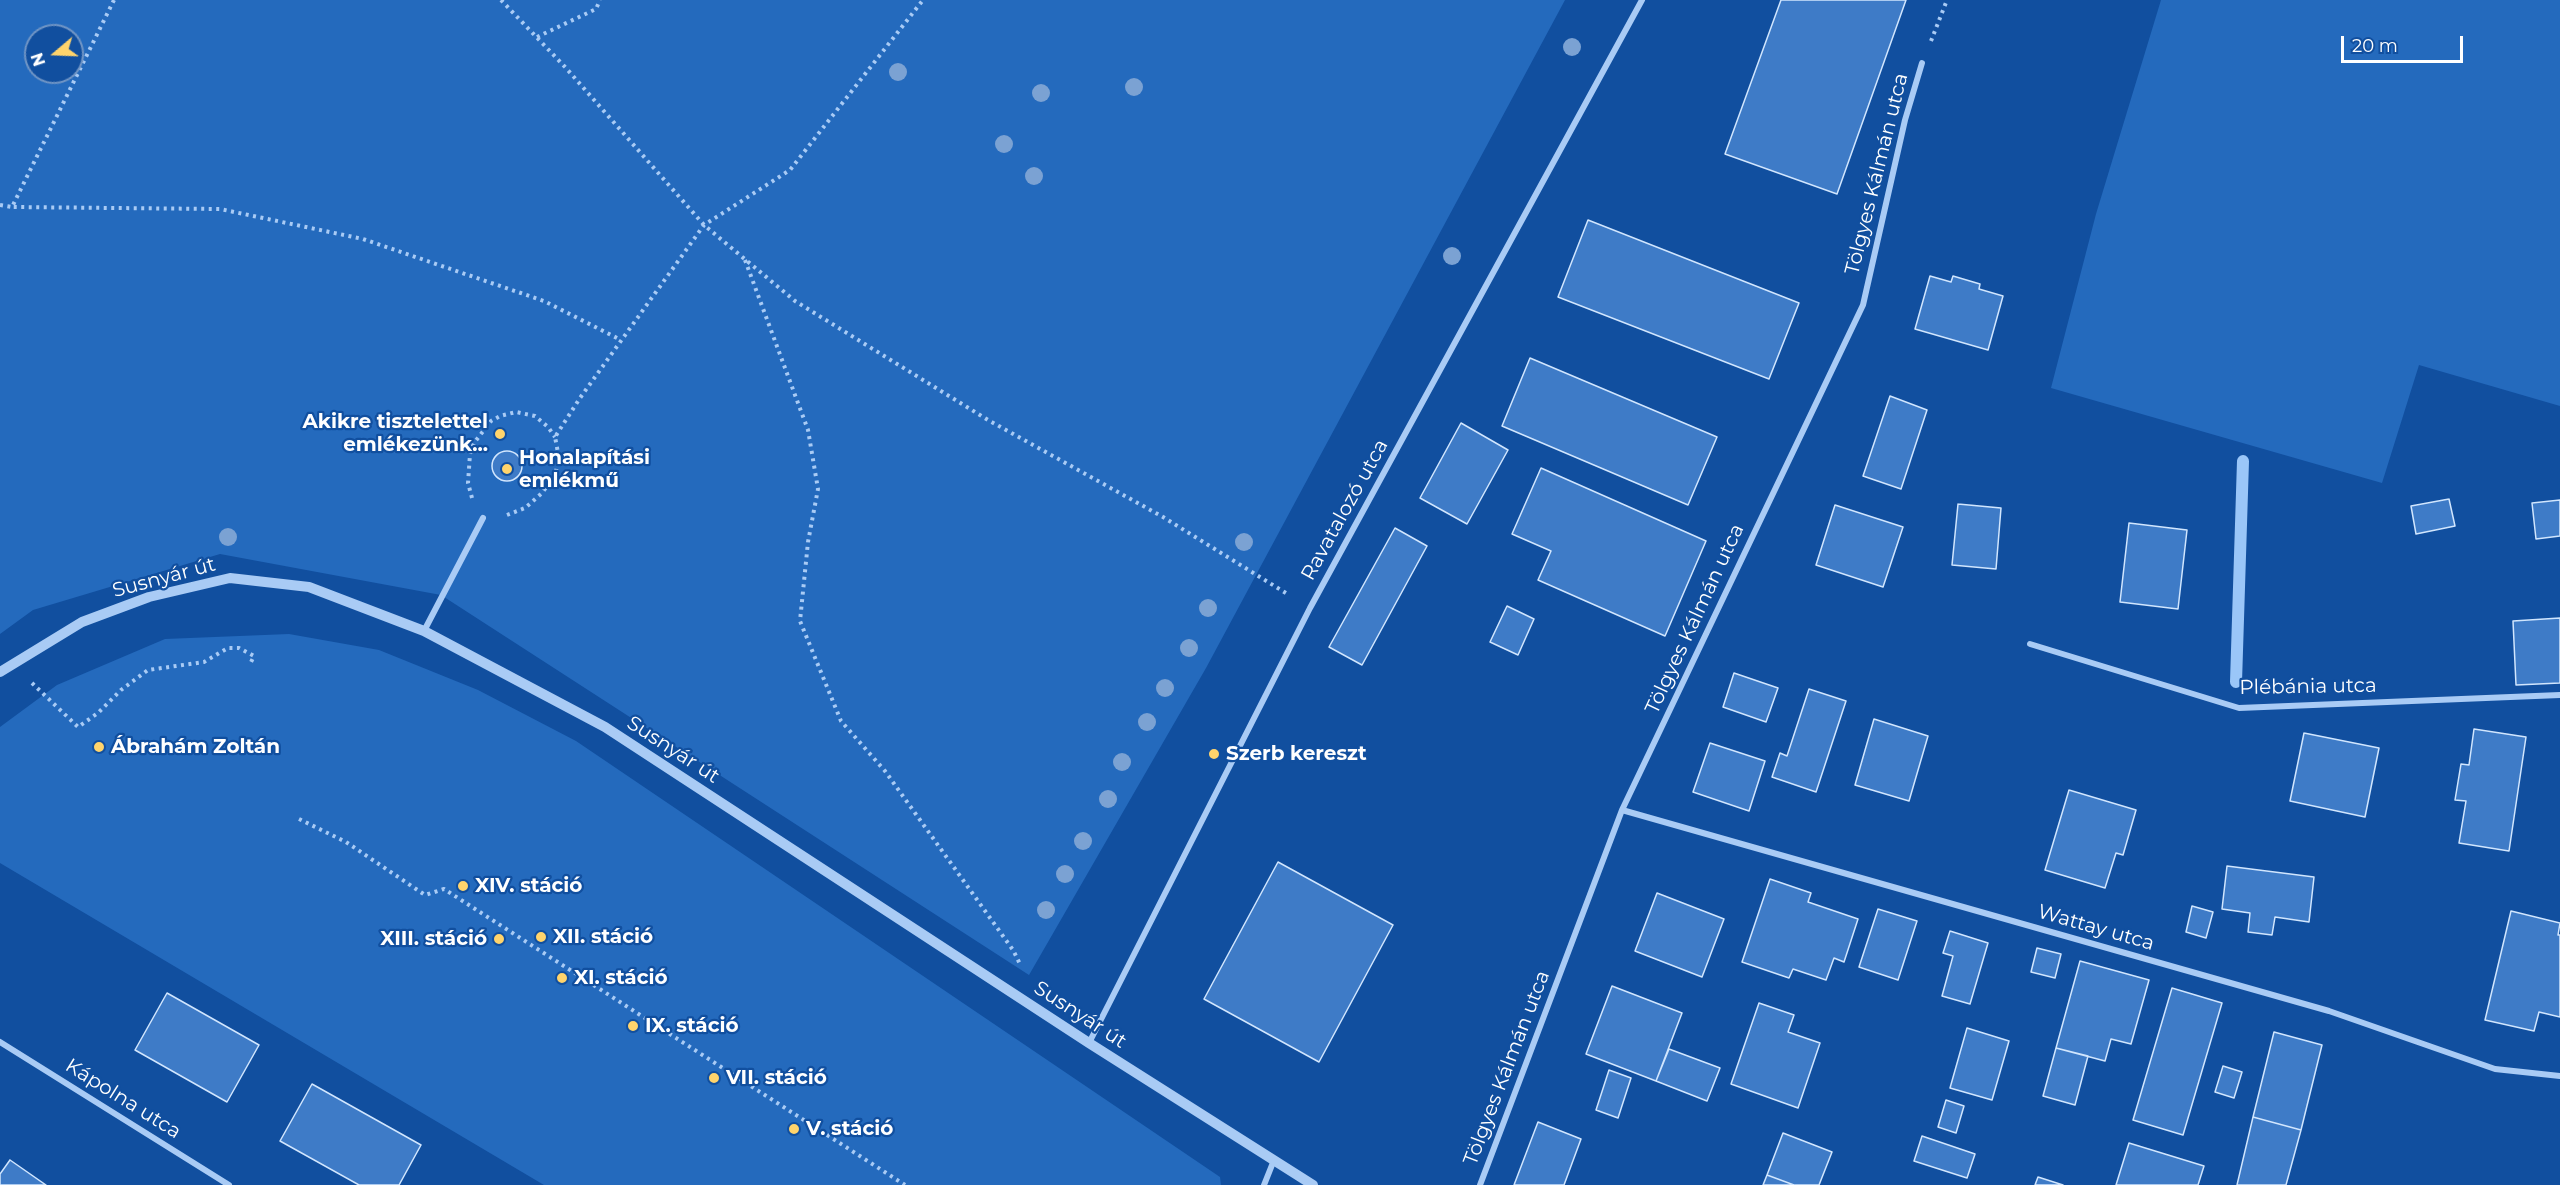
<!DOCTYPE html>
<html>
<head>
<meta charset="utf-8">
<style>
	body { margin:0 }
	#map { position:relative; width:2560px; height:1185px; overflow:hidden; background:#114f9f; font-family:Montserrat,sans-serif }
	canvas { display:block }
	.north { position:absolute; left:24px; top:24px; width:60px; height:60px; box-sizing:border-box; background:#114f9f; border:2px solid #7095c5; border-radius:50%; rotate:251deg; font-size:16px; font-weight:700; line-height:24px; text-align:center; color:#fff }
	.north::after { content:''; display:block; margin:auto; width:21px; height:27px; background:#ffd46c; clip-path:polygon(50% 0,100% 100%,50% 72%,0 100%) }
	.scale { position:absolute; left:2341px; top:36px; width:122px; height:27px; box-sizing:border-box; border:3px solid #fff; border-top:0; padding-left:8px; font-size:18px; line-height:21px; white-space:nowrap; color:#fff; -webkit-text-stroke:4px #114f9f; paint-order:stroke }
</style>
</head>
<body>
<div id="map">
<canvas width="2560" height="1185"></canvas>
<div class="north">N</div>
<div class="scale">20 m</div>
</div>
<script>
const context = document.querySelector('canvas').getContext('2d');
context.lineJoin = 'round';
function paint(path, color) { context.fillStyle = color; context.fill(path, 'evenodd'); }
const toPath = rows => new Path2D(rows.map(r => 'M' + r).join(''));
function stroke(path, color, width, dash) { context.strokeStyle = color; context.lineWidth = width; context.lineCap = dash ? 'butt' : 'round'; context.setLineDash(dash || []); context.stroke(path); }
function label(font, color, halo, rows, align = 'center') {
  context.font = font + ' Montserrat,sans-serif'; context.lineWidth = 4.5; context.setLineDash([]); context.textBaseline = 'middle'; context.strokeStyle = halo; context.fillStyle = color; for (const [text, x, y, turn = 0] of rows) {
    context.save(); context.translate(x, y); context.rotate((+turn || 0) * Math.PI / 180); context.textAlign = isNaN(turn) ? turn : align; if (halo) context.strokeText(text, 0, 0); context.fillText(text, 0, 0); context.restore();
  }
}
paint(toPath([
	[0,0,1565,0,1206,668,1029,975,441,595,220,554,33,610,0,634],
	[36,36,72,36,72,72,36,72],
	[2161,0,2560,0,2560,406,2419,365,2382,483,2051,388,2096,214],
	[289,634,379,650,478,690,576,741,1220,1177,1221,1185,544,1185,0,863,0,727,57,685,165,639]
]), '#246abd');
stroke(toPath([
	[2236,682,2243,461]
]), '#9ac6f8', 12);
const building = toPath([
	[1781,0,1906,0,1837,194,1725,154,1781,0],
	[1588,220,1799,303,1769,379,1558,297,1588,220],
	[1930,276,1951,282,1953,276,1980,284,1979,289,2003,296,1988,350,1915,329,1930,276],
	[1530,358,1717,437,1688,505,1502,426,1530,358],
	[1890,396,1927,410,1901,489,1863,476,1890,396],
	[1461,423,1508,450,1467,524,1420,498,1461,423],
	'492 466a15 15 0 1 1 30 0a15 15 0 1 1-30 0Z',
	[1541,468,1706,541,1665,636,1538,580,1551,551,1512,534,1541,468],
	[2449,499,2455,526,2416,534,2411,506,2449,499],
	[2560,500,2560,536,2536,539,2532,503,2560,500],
	[1958,504,2001,508,1996,569,1952,565,1958,504],
	[1835,505,1903,527,1883,587,1816,565,1835,505],
	[2129,523,2187,530,2178,609,2120,602,2129,523],
	[1395,528,1427,546,1362,665,1329,647,1395,528],
	[1507,606,1534,619,1518,655,1490,642,1507,606],
	[2560,618,2560,683,2516,685,2513,621,2560,618],
	[1734,673,1778,688,1766,722,1723,707,1734,673],
	[1809,689,1846,701,1816,792,1772,777,1780,753,1787,756,1809,689],
	[1874,719,1928,736,1909,801,1855,785,1874,719],
	[2474,729,2526,737,2509,851,2459,843,2466,801,2455,800,2461,764,2469,765,2474,729],
	[2304,733,2379,748,2365,817,2290,801,2304,733],
	[1710,743,1765,761,1749,811,1693,792,1710,743],
	[2069,790,2136,810,2123,855,2116,853,2105,888,2045,870,2069,790],
	[1278,862,1393,925,1319,1062,1204,999,1278,862],
	[2227,866,2314,877,2309,922,2275,917,2272,935,2248,932,2250,913,2222,909,2227,866],
	[1770,879,1811,893,1808,902,1858,919,1844,962,1834,958,1826,980,1793,969,1789,978,1742,962,1770,879],
	[1657,893,1724,919,1702,977,1635,951,1657,893],
	[2192,906,2213,912,2206,938,2186,932,2192,906],
	[1878,909,1917,921,1898,980,1859,967,1878,909],
	[2511,911,2560,923,2558,935,2560,935,2560,1017,2539,1012,2534,1031,2485,1020,2511,911],
	[1950,931,1988,943,1970,1004,1942,996,1953,956,1943,953,1950,931],
	[2037,948,2061,954,2055,978,2031,972,2037,948],
	[2080,961,2149,980,2131,1044,2111,1039,2105,1061,2056,1048,2080,961],
	[1612,986,1682,1013,1656,1081,1586,1054,1612,986],
	[2172,988,2222,1003,2183,1135,2133,1120,2172,988],
	[167,993,259,1045,227,1102,135,1050,167,993],
	[1759,1003,1794,1015,1788,1032,1820,1043,1798,1108,1731,1084,1759,1003],
	[1967,1028,2009,1041,1992,1100,1950,1088,1967,1028],
	[2274,1032,2322,1045,2301,1130,2253,1117,2274,1032],
	[2056,1048,2088,1056,2075,1105,2043,1096,2056,1048],
	[1669,1049,1720,1068,1707,1101,1656,1081,1669,1049],
	[2223,1066,2242,1072,2234,1098,2215,1092,2223,1066],
	[1609,1070,1631,1078,1618,1118,1596,1110,1609,1070],
	[312,1084,421,1145,399,1185,359,1185,280,1141,312,1084],
	[1946,1100,1964,1106,1956,1133,1938,1127,1946,1100],
	[2253,1117,2301,1130,2286,1185,2237,1185,2253,1117],
	[1538,1122,1581,1139,1564,1185,1514,1185,1538,1122],
	[1783,1133,1832,1152,1819,1185,1794,1185,1767,1175,1783,1133],
	[1922,1136,1975,1154,1967,1178,1914,1161,1922,1136],
	[2129,1143,2204,1166,2198,1185,2116,1185,2129,1143],
	[10,1160,46,1185,0,1185,0,1174,10,1160],
	[1767,1175,1794,1185,1763,1185,1767,1175],
	[2038,1177,2063,1185,2035,1185,2038,1177]
]);
paint(building, '#3e7bc7');
stroke(building, '#d1e6fe', 1.5);
stroke(toPath([
	[114,0,12,207,220,209,363,239,544,301,621,340],
	[501,0,566,68,704,225,795,301,988,420,1163,517,1289,595],
	[537,37,596,9,600,0],
	[1931,41,1947,0],
	[0,205,12,207],
	[745,260,808,430,818,489,808,542,800,621,841,721,885,771,1013,950,1021,966],
	[472,498,468,483,470,454,474,443,491,421,500,416,516,412,535,416,548,427,555,437],
	[507,515,525,508,542,493,555,475,559,458,555,437,580,398,704,225,790,170,923,0],
	[32,683,78,727,98,713,121,690,148,670,204,662,228,648,239,648,254,656,251,662],
	[299,819,346,842,425,895,444,889,905,1185]
]), '#a9cbf5', 4, [3, 4.5]);
stroke(toPath([
	[424,631,483,518],
	[2030,644,2239,708,2560,695],
	[1622,810,2329,1011,2495,1069,2560,1076],
	[0,1042,229,1185],
	[1089,1043,1310,608,1642,0],
	[1264,1185,1274,1160],
	[1480,1185,1622,810,1863,305,1905,120,1922,63]
]), '#a9cbf5', 6);
stroke(toPath([
	[0,672,82,622,149,597,230,578,309,587,424,631,605,727,1089,1043,1313,1185]
]), '#a9cbf5', 10);
context.fillStyle = '#7ba2d3';
for (const [x, y] of [
	[1572,47],
	[898,72],
	[1134,87],
	[1041,93],
	[1004,144],
	[1034,176],
	[1452,256],
	[228,537],
	[1244,542],
	[1208,608],
	[1189,648],
	[1165,688],
	[1147,722],
	[1122,762],
	[1108,799],
	[1083,841],
	[1065,874],
	[1046,910]
]) { context.beginPath(); context.arc(x, y, 9, 0, 2 * Math.PI); context.fill(); }
for (const [x, y, r, color] of [
	[500,434,6,"#ffd46c"],
	[507,469,6,"#ffd46c"],
	[99,747,6,"#ffd46c"],
	[1214,754,6,"#ffd46c"],
	[463,886,6,"#ffd46c"],
	[541,937,6,"#ffd46c"],
	[499,939,6,"#ffd46c"],
	[562,978,6,"#ffd46c"],
	[633,1026,6,"#ffd46c"],
	[714,1078,6,"#ffd46c"],
	[794,1129,6,"#ffd46c"]
]) { const dot = new Path2D(); dot.arc(x, y, r, 0, 2 * Math.PI); context.fillStyle = color; context.fill(dot); stroke(dot, '#114f9f', 2); }
label('20px', '#fff', '#114f9f', [
	["Tölgyes Kálmán utca",1877,174,-76],
	["Ravatalozó utca",1345,510,-61],
	["Susnyár út",164,578,-15],
	["Tölgyes Kálmán utca",1695,619,-65],
	["Plébánia utca",2308,687,-1],
	["Susnyár út",673,750,33],
	["Wattay utca",2096,928,16],
	["Susnyár út",1080,1015,33],
	["Tölgyes Kálmán utca",1507,1068,-69],
	["Kápolna utca",123,1099,32]
]);
label('bold 20px', '#fff', '#114f9f', [
	["Akikre tisztelettel",488,422,"right"],
	["emlékezünk...",488,445,"right"],
	["Honalapítási",519,458],
	["emlékmű",519,481],
	["Ábrahám Zoltán",111,747],
	["Szerb kereszt",1226,754],
	["XIV. stáció",475,886],
	["XII. stáció",553,937],
	["XIII. stáció",487,939,"right"],
	["XI. stáció",574,978],
	["IX. stáció",645,1026],
	["VII. stáció",726,1078],
	["V. stáció",806,1129]
], 'left');
</script>
</body>
</html>
